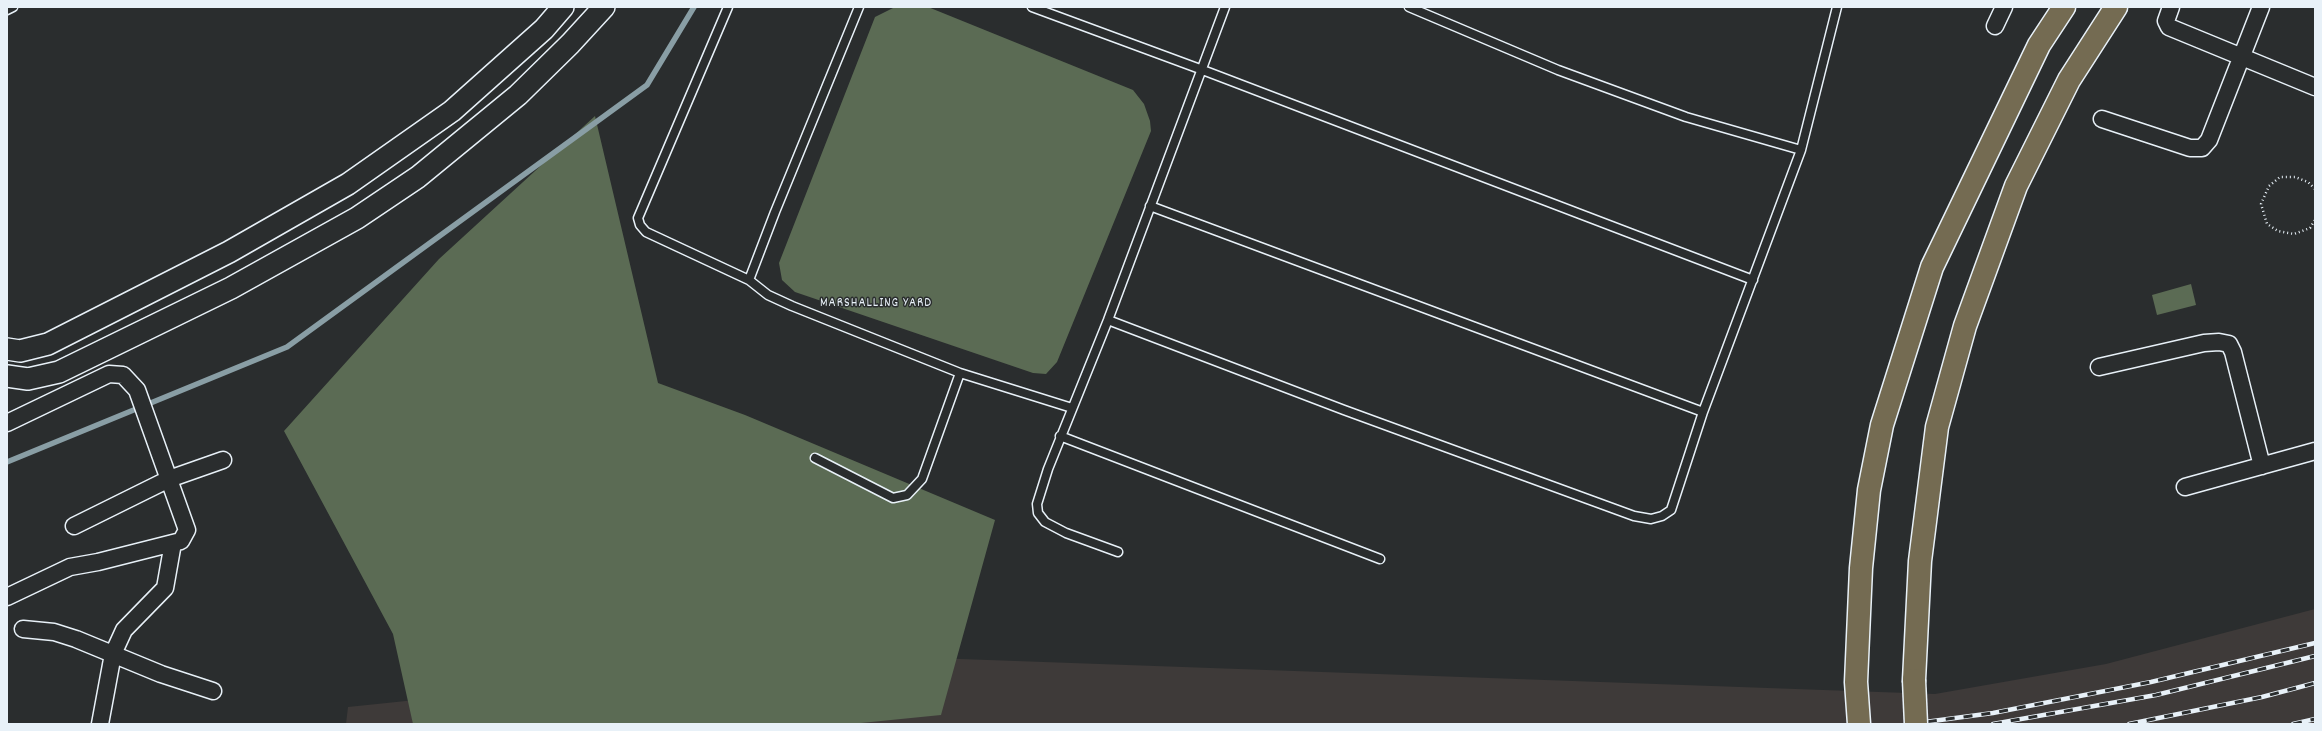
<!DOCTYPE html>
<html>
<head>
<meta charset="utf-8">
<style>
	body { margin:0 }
	#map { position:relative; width:2322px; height:731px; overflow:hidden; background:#2a2d2e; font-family:Dekko,sans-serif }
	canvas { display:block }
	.frame { position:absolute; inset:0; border:8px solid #e8f1f8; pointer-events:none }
</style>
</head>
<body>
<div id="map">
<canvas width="2322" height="731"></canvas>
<div class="frame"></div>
</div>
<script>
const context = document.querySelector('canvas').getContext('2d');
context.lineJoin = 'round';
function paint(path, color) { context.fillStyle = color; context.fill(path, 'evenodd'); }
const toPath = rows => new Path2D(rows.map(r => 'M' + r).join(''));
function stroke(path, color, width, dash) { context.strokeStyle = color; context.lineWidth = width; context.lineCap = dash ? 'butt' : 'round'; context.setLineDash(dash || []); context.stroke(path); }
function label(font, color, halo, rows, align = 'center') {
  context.font = font + ' Dekko,sans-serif'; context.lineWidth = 3; context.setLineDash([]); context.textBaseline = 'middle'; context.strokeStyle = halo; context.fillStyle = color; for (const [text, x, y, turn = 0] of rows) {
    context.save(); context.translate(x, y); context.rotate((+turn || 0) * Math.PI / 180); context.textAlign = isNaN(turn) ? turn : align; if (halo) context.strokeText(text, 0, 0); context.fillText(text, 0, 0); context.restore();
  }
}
paint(toPath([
	[2315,609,2315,724,346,724,348,707,849,655,1935,694,2106,664]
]), '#3e3a39');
paint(toPath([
	[895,7,928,7,1133,90,1144,104,1150,121,1151,131,1057,362,1046,374,1033,373,795,292,782,280,779,263,875,17],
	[595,116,658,383,745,415,995,520,941,715,851,724,413,724,393,634,284,431,439,259],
	[2191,284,2196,305,2157,315,2152,295]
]), '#5b6b54');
stroke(toPath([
	[7,462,287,347,647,85,694,7]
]), '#899ea5', 5.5);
const service = toPath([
	[728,7,638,218,640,225,646,232,749,280],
	[859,7,775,212,749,280,768,295,792,306,960,373,1072,408],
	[1032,7,1200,69,1753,280],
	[1409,7,1558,70,1686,117,1801,150,1837,7],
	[7,10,13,7],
	[1150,206,1703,412],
	[1108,320,1344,410,1634,516,1651,519,1662,516,1671,510,1703,412,1801,150],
	[1060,436,1380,559],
	[815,458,893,498,907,495,922,479,960,373],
	[1118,552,1066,533,1045,522,1038,513,1037,504,1048,469,1108,320,1225,7]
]);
const minor = toPath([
	[2171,7,2166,21,2169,27,2315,87],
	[1995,26,2004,7],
	[2102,119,2190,148,2202,148,2209,140,2261,7],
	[2099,367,2204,343,2219,342,2229,344,2233,352,2262,466],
	[7,423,109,374,123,375,137,390,187,530,181,541,173,543,98,562,70,567,7,597],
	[2185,487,2315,451],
	[74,526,169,479,223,460],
	[23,629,54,632,76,639,161,674,213,691],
	[100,724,113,654,124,630,165,588,173,543]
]);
const tertiary = toPath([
	[7,349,20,351,48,344,229,252,348,184,452,111,544,29,563,7],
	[7,376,28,379,59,372,231,288,357,218,418,177,518,95,570,44,604,7]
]);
const primary = toPath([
	[1914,680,1920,561,1937,427,1965,326,2016,186,2069,80,2116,7],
	[1859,724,1856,682,1861,568,1869,490,1882,425,1932,267,2039,45,2064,7]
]);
stroke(service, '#e8f1f8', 11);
stroke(minor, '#e8f1f8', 19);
stroke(tertiary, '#e8f1f8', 24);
stroke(primary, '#e8f1f8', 25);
stroke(toPath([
	[2315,189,2308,182,2295,177,2280,177,2269,186,2261,204,2267,224,2278,231,2294,234,2310,228,2315,220]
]), '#e8f1f8', 2.5, [1, 3]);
stroke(service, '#2a2d2e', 8);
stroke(minor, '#2a2d2e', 16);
stroke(tertiary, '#2a2d2e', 21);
stroke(primary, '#746b52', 22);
const rail = toPath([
	[1910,724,1993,713,2151,682,2315,643],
	[1993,724,2156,695,2315,656],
	[2129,724,2262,697,2315,683],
	[2293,724,2315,719]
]);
stroke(rail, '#e8f1f8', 4.5);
stroke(rail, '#2a2d2e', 3, [9]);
const primaryBridge = toPath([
	[1914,680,1916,724]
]);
stroke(primaryBridge, '#e8f1f8', 25, []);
stroke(primaryBridge, '#746b52', 22);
context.letterSpacing = '1px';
label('13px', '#e8f1f8', '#2a2d2e', [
	["MARSHALLING YARD",876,304]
]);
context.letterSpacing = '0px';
</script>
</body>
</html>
